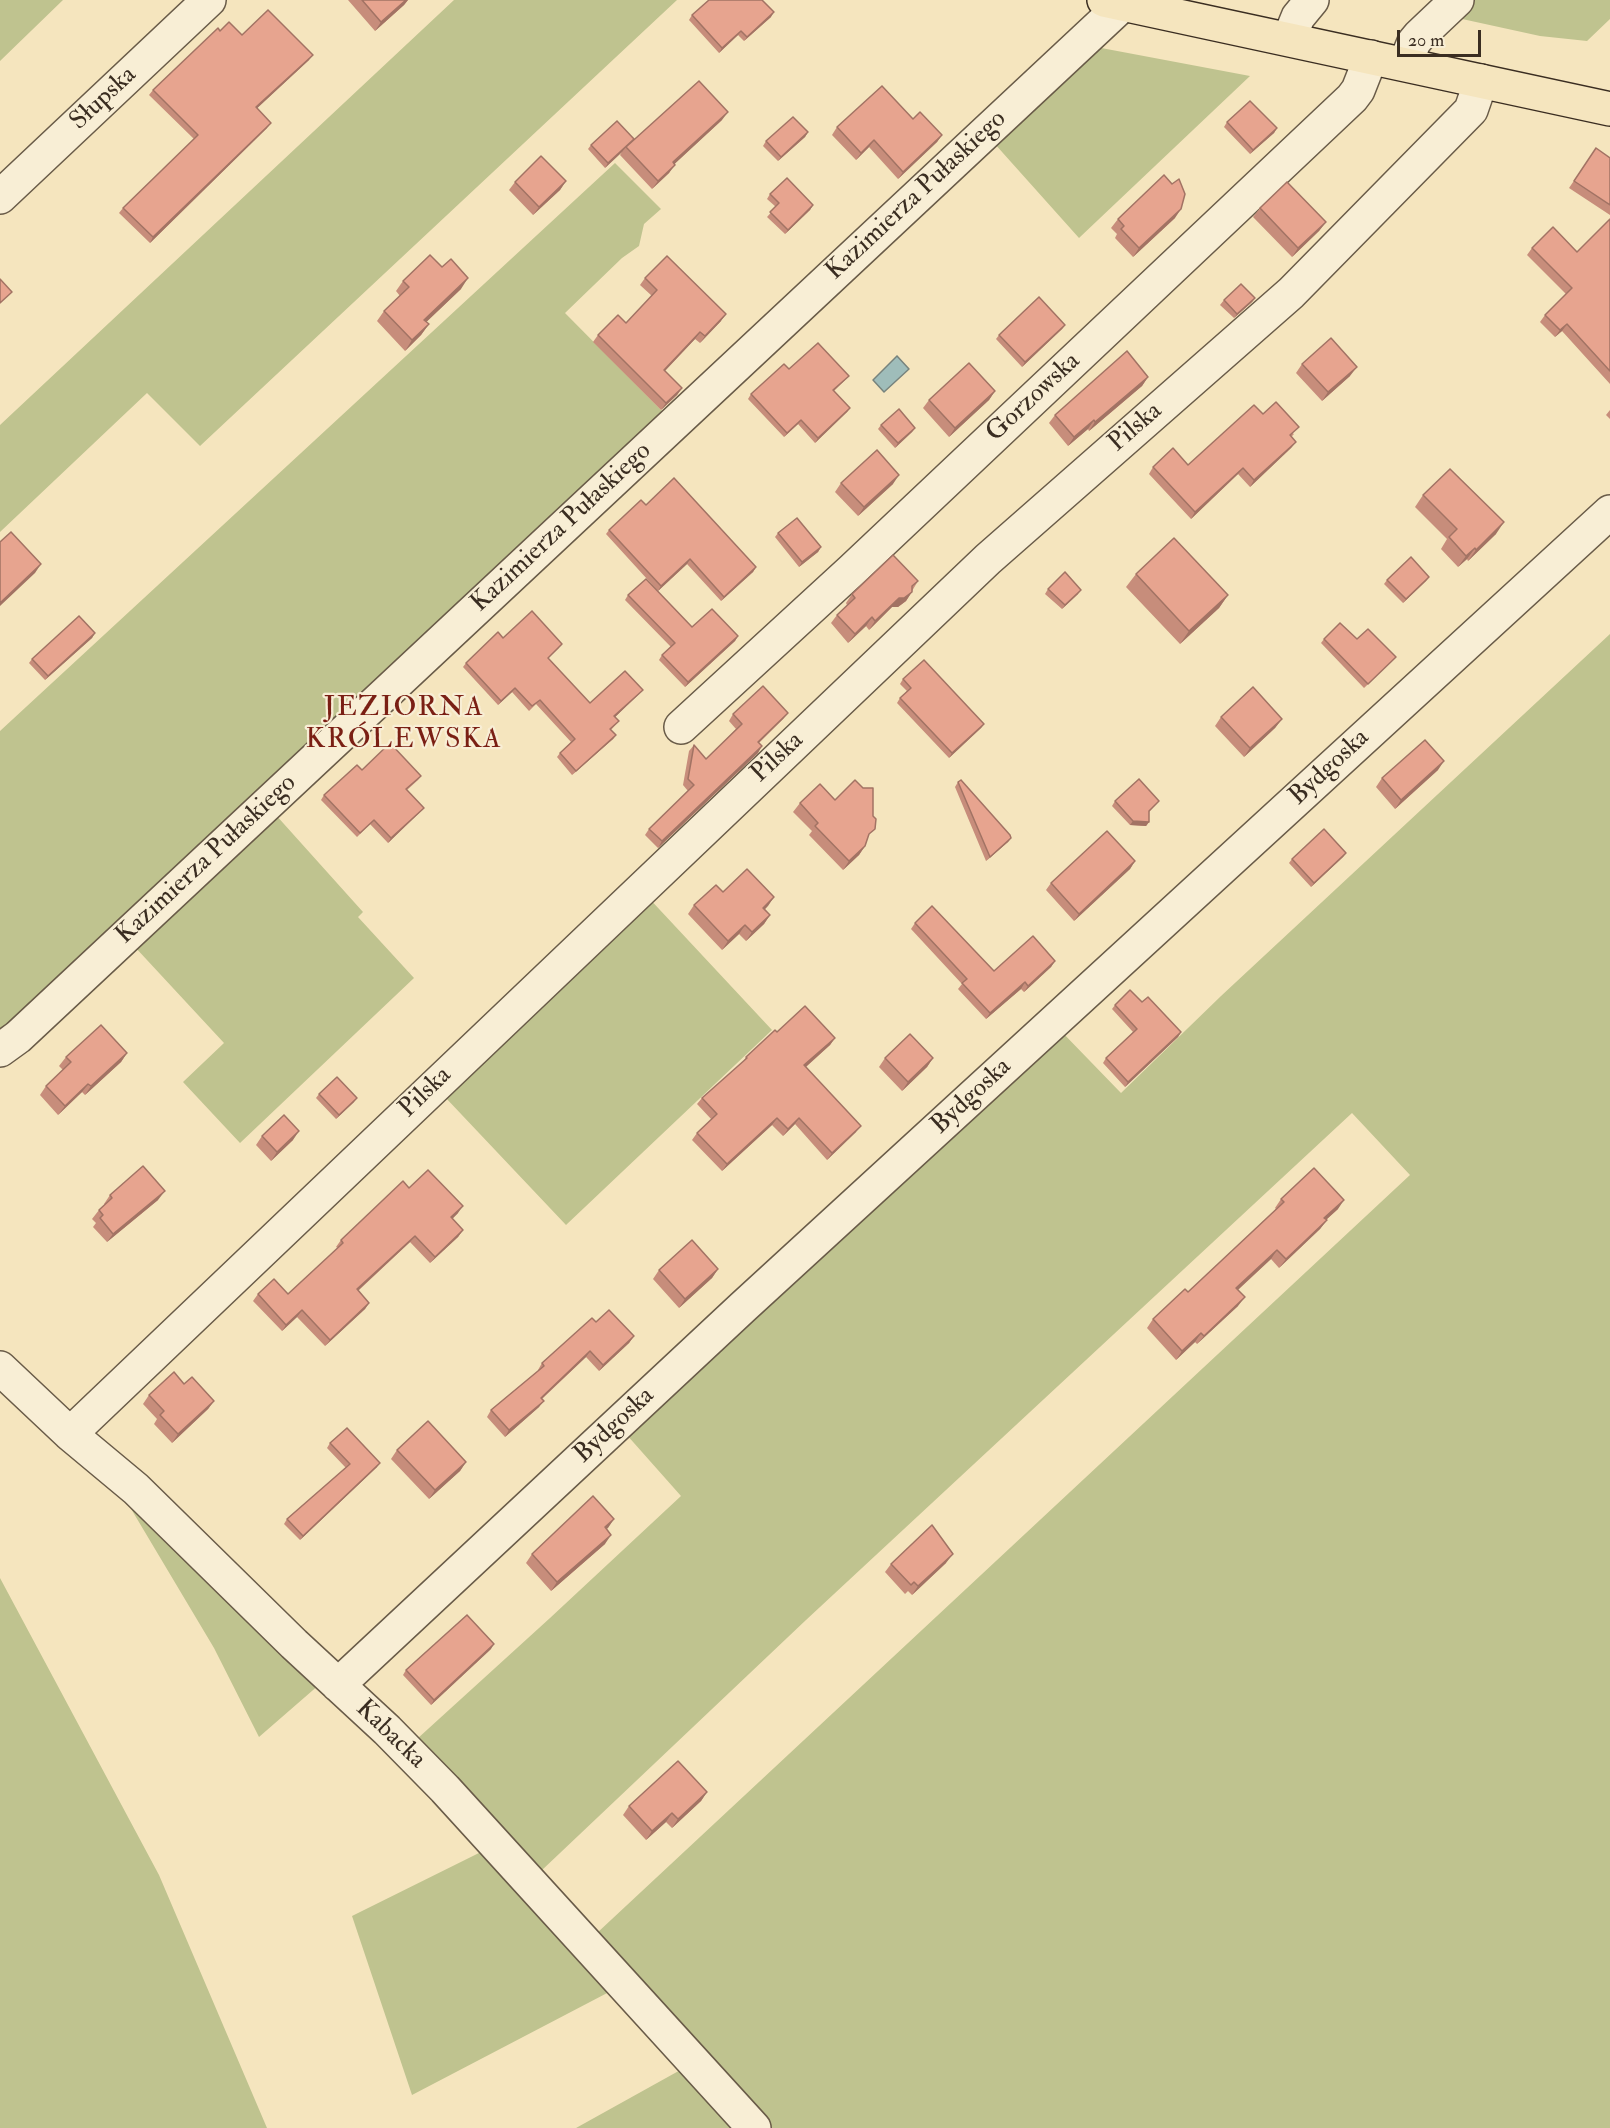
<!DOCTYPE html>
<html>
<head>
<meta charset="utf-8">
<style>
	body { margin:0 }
	#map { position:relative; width:1610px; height:2128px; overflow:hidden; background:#f5e5be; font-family:"IM FELL Double Pica",serif }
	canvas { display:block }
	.scale { position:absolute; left:1397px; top:30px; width:84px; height:27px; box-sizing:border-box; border:3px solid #3a2d21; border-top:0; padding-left:8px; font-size:18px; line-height:21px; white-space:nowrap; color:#3a2d21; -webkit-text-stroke:4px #f8eed5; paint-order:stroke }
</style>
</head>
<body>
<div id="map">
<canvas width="1610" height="2128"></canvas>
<div class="scale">20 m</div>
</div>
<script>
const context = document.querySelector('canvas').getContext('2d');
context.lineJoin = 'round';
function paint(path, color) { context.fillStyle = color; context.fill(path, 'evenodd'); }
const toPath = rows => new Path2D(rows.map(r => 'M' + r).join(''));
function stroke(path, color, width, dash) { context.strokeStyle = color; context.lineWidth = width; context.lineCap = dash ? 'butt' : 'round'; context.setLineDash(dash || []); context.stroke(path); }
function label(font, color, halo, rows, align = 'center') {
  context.font = font + ' "IM FELL Double Pica",serif'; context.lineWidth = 4.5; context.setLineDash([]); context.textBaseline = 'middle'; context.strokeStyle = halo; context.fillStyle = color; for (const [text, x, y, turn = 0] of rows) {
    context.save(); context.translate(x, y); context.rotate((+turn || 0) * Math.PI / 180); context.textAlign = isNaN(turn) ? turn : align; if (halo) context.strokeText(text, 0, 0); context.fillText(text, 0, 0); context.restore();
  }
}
paint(toPath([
	[0,0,63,0,0,61],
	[454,0,677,0,200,446,147,393,0,532,0,425],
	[1471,0,1610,0,1610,19,1587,41,1540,36,1453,17],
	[1096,47,1250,76,1079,238,994,143],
	[615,163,661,209,644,224,639,246,622,258,565,313,666,415,0,1037,0,731],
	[1610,634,1610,2128,771,2128,597,1933,1410,1175,1352,1113,806,1620,541,1871,417,1739,550,1618,681,1496,626,1434,1058,1028,1121,1093,1221,996],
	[275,814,363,912,358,917,414,978,240,1143,183,1082,224,1043,134,946],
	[646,895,772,1030,566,1225,444,1096],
	[121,1492,320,1684,259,1737,214,1648],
	[0,1578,159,1875,267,2128,0,2128],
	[487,1849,611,1991,412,2095,352,1916],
	[684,2068,741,2128,576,2128]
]), '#bfc38f');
const water = toPath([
	[897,356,909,369,884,392,873,380,897,356]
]);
paint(water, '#9fbdba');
stroke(water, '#77837d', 1.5);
const minor = toPath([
	[1289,39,1298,17,1312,0],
	[1405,64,1414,42,1419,36,1457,0],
	[0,197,209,0],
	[681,727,852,570,1352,98,1358,90,1371,57],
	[0,1050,18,1037,1123,4],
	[0,1368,70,1434,136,1489,294,1644,387,1730,445,1789,754,2128],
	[70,1434,988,559,1291,293,1471,110,1481,81],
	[338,1685,743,1307,1610,512]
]);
const major = toPath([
	[1104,0,1610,109]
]);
stroke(minor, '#695b48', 36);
stroke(major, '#3a2d21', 36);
stroke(minor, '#f8eed5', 33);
stroke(major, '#f5e5be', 33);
paint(toPath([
	[348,0,408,0,404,5,375,31],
	[692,15,771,17,744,41,738,35,719,53,689,20],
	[220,31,242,35,309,60,257,108,267,128,150,243,119,213,123,208,194,139,149,95,153,90],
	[913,119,942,135,937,142,898,179,869,147,856,160,832,135,837,127],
	[722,120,674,164,669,173,652,189,620,155,622,152,605,168,588,149,591,145,634,140],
	[1227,122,1277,128,1274,133,1250,154,1224,127],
	[808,132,805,137,778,161,763,146,766,141],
	[1596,148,1610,158,1610,215,1569,188],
	[566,181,560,190,533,215,509,190,515,182],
	[770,194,813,205,810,210,785,234,767,217,776,207,767,199],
	[1260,208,1326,222,1319,231,1292,257,1253,217],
	[1175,218,1133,257,1115,238,1117,234,1111,228,1118,219],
	[1610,219,1610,384,1562,331,1555,337,1540,322,1545,315,1566,294,1527,255,1532,248,1577,252],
	[645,278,721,321,700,343,695,339,665,371,682,388,677,395,661,410,593,342,598,335,626,323,652,296,640,285],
	[403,281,461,289,426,322,429,324,421,335,405,351,377,321,384,311,400,296,396,291],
	[1255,298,1252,302,1234,318,1220,305,1224,300],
	[1065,325,1062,329,1022,367,996,339,999,335],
	[1302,364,1350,376,1322,401,1296,373],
	[789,369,845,380,834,391,850,408,847,412,815,443,798,424,784,437,748,399,751,394],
	[1148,377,1142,386,1089,431,1088,429,1068,446,1049,423,1055,415],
	[995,391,989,400,949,437,923,408,929,400],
	[1610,410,1610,419,1606,415],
	[1263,414,1294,434,1291,437,1296,442,1291,448,1250,487,1238,474,1191,519,1149,474,1153,467,1188,465],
	[881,425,915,428,912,432,895,448,878,429],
	[841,483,893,484,858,516,835,492],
	[1423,495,1496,534,1468,561,1467,559,1458,567,1441,549,1447,539,1415,507],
	[646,505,756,567,753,572,721,601,687,564,658,591,606,534,609,530],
	[778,533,821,547,818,552,799,567,775,537],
	[1136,574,1228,595,1219,608,1180,644,1126,587],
	[1429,577,1426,581,1403,603,1384,584,1387,580],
	[918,581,906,601,898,607,892,607,869,630,866,626,848,643,831,623,837,615,847,605,846,603,852,594],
	[1048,589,1078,594,1062,609,1045,594],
	[628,595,692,627,738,636,735,641,685,687,659,660,662,655,671,647,625,600],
	[95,633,92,638,45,680,29,663,32,659],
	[1324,639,1357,639,1392,661,1364,688,1321,643],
	[559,648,548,658,590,703,639,694,615,717,619,721,611,730,616,735,613,739,572,775,557,757,560,753,571,742,536,704,529,711,512,692,498,705,463,667,466,663],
	[903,679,984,724,981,728,949,758,897,703,900,698,907,691,900,684],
	[788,713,783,719,759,743,758,753,658,848,645,835,649,829,688,791,683,785,689,751,694,745,706,759,736,729,729,721,733,714],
	[1221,717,1282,719,1275,728,1244,757,1215,726],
	[362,770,421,776,418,780,407,790,424,808,420,812,388,843,370,824,357,837,321,800,324,795],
	[1438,770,1395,809,1376,787,1382,778],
	[958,782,1011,838,1008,842,986,861,955,787],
	[1115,801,1159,801,1149,812,1149,822,1146,826,1130,825,1112,806],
	[800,803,867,839,865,846,859,855,843,870,809,835,812,831,793,812],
	[1346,853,1343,857,1311,887,1289,863,1292,859],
	[1135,861,1130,869,1074,921,1046,890,1051,883],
	[723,892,774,897,765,909,770,915,764,924,746,941,739,934,722,950,688,914,694,905],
	[915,923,994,971,1055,961,1051,967,1024,992,1021,989,986,1019,958,989,962,984,911,929],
	[1115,1005,1181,1032,1178,1037,1125,1087,1103,1063,1106,1058,1133,1032,1112,1009],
	[777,1032,835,1038,830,1045,806,1067,856,1132,827,1160,795,1124,783,1136,772,1125,722,1171,692,1140,697,1133,712,1120,697,1104,702,1098,743,1062,746,1057],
	[127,1053,121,1062,85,1095,82,1092,58,1115,40,1095,46,1086,63,1070,59,1066,66,1057],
	[885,1058,933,1058,927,1067,902,1091,879,1067],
	[319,1094,354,1102,336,1119,316,1098],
	[262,1136,293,1140,271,1161,256,1145],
	[409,1188,458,1213,452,1219,463,1230,458,1237,430,1263,410,1242,358,1291,369,1303,365,1309,325,1346,297,1317,282,1331,253,1301,258,1294,288,1294,338,1248,336,1247,341,1240],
	[110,1195,158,1200,107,1242,93,1227,96,1223,92,1219,99,1210,105,1205,104,1204],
	[1281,1199,1338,1209,1326,1220,1327,1220,1320,1229,1279,1268,1271,1259,1238,1290,1238,1306,1197,1344,1195,1342,1176,1360,1147,1328,1153,1319,1188,1292,1276,1209,1275,1208],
	[718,1269,712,1278,679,1308,653,1279,659,1270],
	[596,1322,634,1336,629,1343,599,1371,586,1357,542,1399,539,1407,505,1437,487,1417,491,1410,539,1370,538,1370,542,1363],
	[184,1384,214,1401,208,1409,172,1443,154,1424,157,1419,143,1404,149,1395],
	[330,1443,377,1467,300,1540,284,1524,287,1519,346,1468,327,1448],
	[397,1450,466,1462,460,1471,429,1499,391,1459],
	[614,1519,606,1529,605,1544,551,1591,526,1563,532,1554],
	[946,1563,912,1595,908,1591,905,1594,885,1572,891,1564],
	[491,1649,431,1705,403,1675,406,1670],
	[707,1792,701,1801,672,1828,666,1822,646,1840,623,1815,629,1806]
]), '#c78d7b');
paint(toPath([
	[406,0,408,0,404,5,375,31,381,22],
	[774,12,771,17,744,41,747,37],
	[741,31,738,35,719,53,722,48],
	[313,55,309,60,252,113,256,107],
	[728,112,722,120,667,171,673,162],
	[271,123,267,128,150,243,153,237],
	[1277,128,1274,133,1250,154,1253,150],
	[808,132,805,137,778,161,781,157],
	[942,135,937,142,898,179,903,172],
	[874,140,869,147,856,160,861,153],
	[626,147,622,152,605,168,608,163],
	[675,165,669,173,652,189,658,181],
	[566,181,560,190,533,215,539,207],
	[813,205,810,210,785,234,788,230],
	[1181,209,1175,218,1133,257,1139,248],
	[1326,222,1319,231,1292,257,1298,248],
	[468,278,461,289,417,331,424,320],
	[1255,298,1252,302,1234,318,1237,314],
	[726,314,721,321,700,343,705,336],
	[429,324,421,335,405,351,412,340],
	[1567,324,1562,331,1555,337,1560,330],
	[1065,325,1062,329,1022,367,1025,362],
	[700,332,695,339,659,377,664,370],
	[1357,367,1350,376,1322,401,1328,392],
	[849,376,845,380,830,394,833,390],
	[1148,377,1142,386,1089,431,1095,422],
	[682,388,677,395,661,410,666,403],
	[995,391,989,400,949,437,955,428],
	[850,408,847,412,815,443,818,438],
	[801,420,798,424,784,437,787,433],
	[1094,420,1088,429,1068,446,1074,437],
	[915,428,912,432,895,448,898,443],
	[1296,442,1291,448,1250,487,1254,480],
	[1243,468,1238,474,1191,519,1195,512],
	[899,475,893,484,858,516,864,507],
	[1504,522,1496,534,1468,561,1476,550],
	[821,547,818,552,799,567,802,562],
	[1475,548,1467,559,1458,567,1466,556],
	[690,559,687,564,658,591,661,586],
	[41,564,35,573,0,606,0,603],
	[756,567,753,572,721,601,724,597],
	[1429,577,1426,581,1403,603,1406,599],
	[1081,590,1078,594,1062,609,1065,605],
	[912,592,906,601,898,607,892,607,869,630,875,621,899,598],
	[1228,595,1219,608,1180,644,1189,631],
	[872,617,866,626,848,643,855,634],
	[95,633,92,638,45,680,48,676],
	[738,636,735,641,685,687,688,682],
	[515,688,512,692,498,705,501,701],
	[643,690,639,694,611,721,614,716],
	[788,713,783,719,753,748,758,742],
	[1282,719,1275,728,1244,757,1250,748],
	[984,724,981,728,949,758,952,753],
	[616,735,613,739,572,775,576,771],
	[762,746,758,753,658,848,662,841],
	[1444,761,1438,770,1395,809,1401,800],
	[424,808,420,812,388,843,391,838],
	[1133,821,1149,822,1146,826,1130,825],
	[1011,838,1008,842,986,861,990,857],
	[865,846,859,855,843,870,849,861],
	[1346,853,1343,857,1311,887,1314,883],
	[1135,861,1130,869,1074,921,1079,914],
	[774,897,768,906,757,917,763,908],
	[770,915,764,924,746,941,752,932],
	[745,925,739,934,722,950,728,941],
	[1055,961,1051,967,1024,992,1028,986],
	[1025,982,1021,989,986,1019,990,1013],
	[1181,1032,1178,1037,1125,1087,1128,1082],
	[835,1038,830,1045,800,1072,804,1065],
	[127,1053,121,1062,85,1095,91,1086],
	[933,1058,927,1067,902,1091,908,1082],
	[88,1084,82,1092,58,1115,65,1106],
	[357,1098,354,1102,336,1119,339,1115],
	[777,1118,772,1125,722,1171,727,1164],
	[799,1118,795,1124,783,1136,788,1129],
	[861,1126,856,1132,827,1160,832,1153],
	[299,1131,293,1140,271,1161,277,1152],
	[165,1191,158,1200,107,1242,113,1234],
	[1344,1200,1338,1209,1318,1227,1324,1218],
	[463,1206,458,1213,447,1224,451,1217],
	[1327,1220,1320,1229,1279,1268,1286,1259],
	[463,1230,458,1237,430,1263,435,1257],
	[415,1236,410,1242,352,1296,357,1289],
	[1277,1250,1271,1259,1230,1297,1236,1288],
	[718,1269,712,1278,679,1308,685,1299],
	[1245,1297,1238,1306,1197,1344,1204,1336],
	[369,1303,365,1309,325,1346,330,1340],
	[302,1310,297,1317,282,1331,286,1325],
	[1201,1333,1195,1342,1176,1360,1182,1351],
	[634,1336,629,1343,599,1371,603,1365],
	[590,1351,586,1357,536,1404,541,1398],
	[214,1401,208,1409,172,1443,178,1434],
	[544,1401,539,1407,505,1437,509,1430],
	[466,1462,460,1471,429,1499,435,1490],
	[380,1463,377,1467,300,1540,303,1536],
	[614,1519,608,1528,598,1536,605,1527],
	[611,1535,605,1544,551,1591,557,1582],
	[953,1554,946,1563,912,1595,918,1586],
	[494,1644,491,1649,431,1705,434,1700],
	[707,1792,701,1801,672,1828,678,1819],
	[672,1813,666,1822,646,1840,652,1831]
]), '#a27364');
const building = toPath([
	[362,0,406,0,381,22,362,0],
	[709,0,762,0,774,12,747,37,741,31,722,48,692,15,709,0],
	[268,10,313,55,256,107,271,123,153,237,123,208,198,135,153,90,218,28,220,31,229,22,242,35,268,10],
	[699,81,728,112,673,162,675,165,658,181,626,147,699,81],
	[882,86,913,119,920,112,942,135,903,172,874,140,861,153,837,127,882,86],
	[1250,101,1277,128,1253,150,1227,122,1250,101],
	[793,117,808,132,781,157,766,141,793,117],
	[617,121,634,139,608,163,591,145,617,121],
	[1596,148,1610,158,1610,205,1574,181,1596,148],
	[541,156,566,181,539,207,515,182,541,156],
	[1164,175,1172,184,1179,179,1185,194,1181,209,1139,248,1121,229,1124,226,1118,219,1164,175],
	[787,178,813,205,788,230,770,212,779,203,770,194,787,178],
	[1287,182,1326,222,1298,248,1260,208,1287,182],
	[1610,219,1610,371,1567,324,1560,330,1545,315,1572,288,1532,248,1553,227,1577,252,1610,219],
	[430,255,442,267,451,259,468,278,424,320,429,324,412,340,384,311,409,287,403,281,430,255],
	[667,256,726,314,705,336,700,332,664,370,682,388,666,403,598,335,618,315,626,323,657,290,645,278,667,256],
	[0,279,12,292,0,303,0,279],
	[1241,284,1255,298,1237,314,1224,300,1241,284],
	[1039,297,1065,325,1025,362,999,335,1039,297],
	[1331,338,1357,367,1328,392,1302,364,1331,338],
	[818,343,849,376,833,390,850,408,818,438,801,420,787,433,751,394,784,364,789,369,818,343],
	[1127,351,1148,377,1095,422,1094,420,1074,437,1055,415,1127,351],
	[969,363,995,391,955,428,929,400,969,363],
	[1276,402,1299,427,1290,435,1296,442,1254,480,1243,468,1195,512,1153,467,1173,448,1188,465,1254,405,1263,414,1276,402],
	[899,409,915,428,898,443,881,425,899,409],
	[877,450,899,475,864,507,841,483,877,450],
	[1450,469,1504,522,1476,550,1475,548,1466,556,1449,537,1457,529,1423,495,1450,469],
	[674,478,756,567,724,597,690,559,661,586,609,530,641,500,646,505,674,478],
	[797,518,821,547,802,562,778,533,797,518],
	[11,532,41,564,0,603,0,542,11,532],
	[1174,538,1228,595,1189,631,1136,574,1174,538],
	[893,555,918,581,912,586,912,592,904,598,899,598,875,621,872,617,855,634,837,615,855,598,852,594,893,555],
	[1411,557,1429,577,1406,599,1387,580,1411,557],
	[1065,572,1081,590,1065,605,1048,589,1065,572],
	[646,579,692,627,712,609,738,636,688,682,662,655,675,643,628,595,646,579],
	[532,611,562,644,548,658,590,703,625,671,643,690,614,716,619,721,610,729,616,735,576,771,560,753,575,739,540,700,532,706,515,688,501,701,466,663,498,632,503,638,532,611],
	[79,616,95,633,48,676,32,659,79,616],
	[1340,623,1357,639,1368,629,1396,657,1368,684,1324,639,1340,623],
	[924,660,984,724,952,753,900,698,911,688,903,679,924,660],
	[763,686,788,713,758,742,762,746,662,841,649,829,694,785,688,779,694,745,706,759,742,724,733,714,763,686],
	[1253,687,1282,719,1250,748,1221,717,1253,687],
	[1425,740,1444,761,1401,800,1382,778,1425,740],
	[390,743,421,776,406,789,424,808,391,838,374,820,360,833,324,795,357,765,362,770,390,743],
	[1139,779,1159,801,1149,811,1149,822,1133,821,1115,801,1139,779],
	[855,780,863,788,873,788,873,816,876,819,875,829,869,834,865,846,849,861,815,826,818,823,800,803,820,784,835,800,855,780],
	[961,780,1010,835,1011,838,990,857,958,782,961,780],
	[1324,829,1346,853,1314,883,1292,859,1324,829],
	[1107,831,1135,861,1079,914,1051,883,1107,831],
	[747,869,774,897,763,908,770,915,752,932,745,925,728,941,694,905,716,885,723,892,747,869],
	[932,906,994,971,1033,936,1055,961,1028,986,1025,982,990,1013,962,983,967,979,915,923,932,906],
	[1130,990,1142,1002,1148,997,1181,1032,1128,1082,1106,1058,1137,1029,1115,1005,1130,990],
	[805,1006,835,1038,804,1065,861,1126,832,1153,799,1118,788,1129,777,1118,727,1164,697,1133,717,1114,702,1098,747,1058,746,1057,775,1030,777,1032,805,1006],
	[101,1025,127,1053,91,1086,88,1084,65,1106,46,1086,71,1062,66,1057,101,1025],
	[910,1034,933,1058,908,1082,885,1058,910,1034],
	[337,1077,357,1098,339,1115,319,1094,337,1077],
	[284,1115,299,1131,277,1152,262,1136,284,1115],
	[143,1166,165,1191,113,1234,100,1218,103,1215,99,1210,112,1198,110,1195,143,1166],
	[1314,1168,1344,1200,1324,1218,1327,1220,1286,1259,1277,1250,1236,1288,1245,1297,1204,1336,1201,1333,1182,1351,1153,1319,1185,1289,1188,1292,1284,1202,1281,1199,1314,1168],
	[428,1170,463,1206,451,1217,463,1230,435,1257,415,1236,357,1289,369,1303,330,1340,302,1310,286,1325,258,1294,274,1279,288,1294,343,1243,341,1240,403,1181,409,1188,428,1170],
	[692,1240,718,1269,685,1299,659,1270,692,1240],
	[609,1310,634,1336,603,1365,590,1351,541,1398,544,1401,509,1430,491,1410,544,1366,542,1363,592,1318,596,1322,609,1310],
	[174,1372,184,1384,192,1377,214,1401,178,1434,160,1415,164,1411,149,1395,174,1372],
	[428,1421,466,1462,435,1490,397,1450,428,1421],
	[347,1428,380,1463,303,1536,287,1519,350,1464,330,1443,347,1428],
	[593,1496,614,1519,605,1527,611,1535,557,1582,532,1554,593,1496],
	[932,1525,953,1554,918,1586,914,1582,911,1585,891,1564,932,1525],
	[467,1615,494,1644,434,1700,406,1670,467,1615],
	[678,1761,707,1792,678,1819,672,1813,652,1831,629,1806,678,1761]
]);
paint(building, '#e7a48f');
stroke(building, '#a27364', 1.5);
label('26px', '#3a2d21', '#f8eed5', [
	["Słupska",104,99,-43],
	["Kazimierza Pułaskiego",917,196,-43],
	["Gorzowska",1034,398,-43],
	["Pilska",1136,428,-41],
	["Kazimierza Pułaskiego",562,528,-43],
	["Pilska",778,758,-43],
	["Bydgoska",1330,768,-43],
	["Kazimierza Pułaskiego",207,860,-43],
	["Pilska",426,1093,-44],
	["Bydgoska",972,1097,-43],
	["Bydgoska",615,1426,-43],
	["Kabacka",390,1735,44]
]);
context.letterSpacing = '1.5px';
label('28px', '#7a1f14', '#f8eed5', [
	["JEZIORNA",404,709],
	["KRÓLEWSKA",404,741]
]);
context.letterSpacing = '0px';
</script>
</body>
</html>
